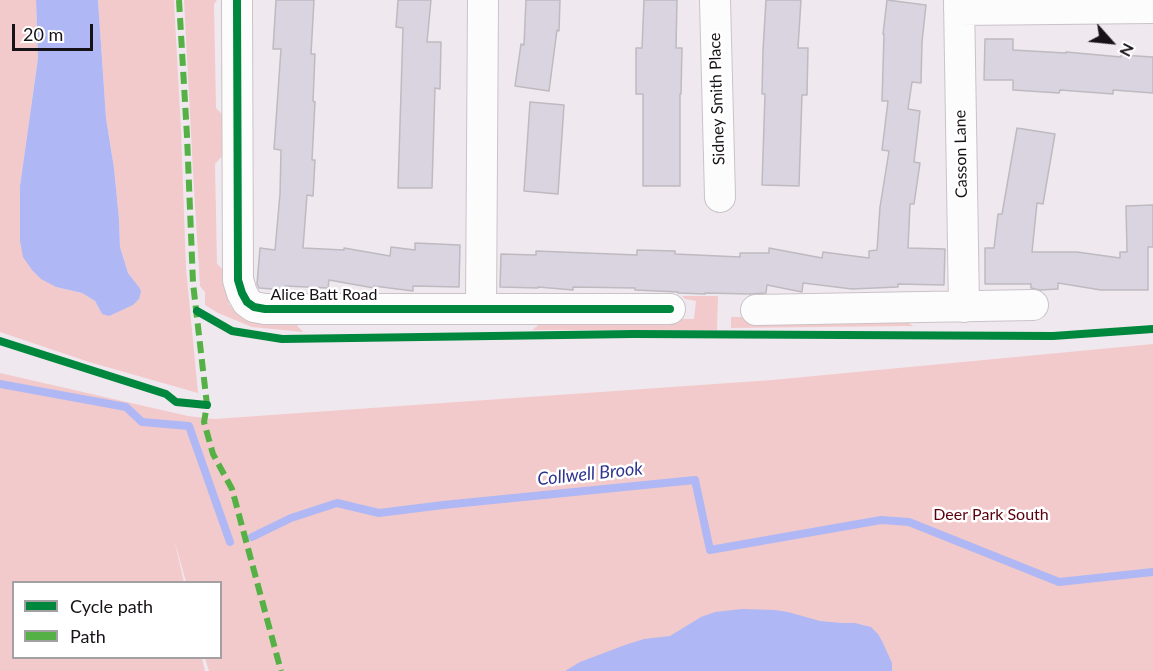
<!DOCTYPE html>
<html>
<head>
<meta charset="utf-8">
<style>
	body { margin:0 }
	#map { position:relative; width:1153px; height:671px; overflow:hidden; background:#f0e8ef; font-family:Lato,sans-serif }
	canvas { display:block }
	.legend { position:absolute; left:12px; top:581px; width:210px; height:78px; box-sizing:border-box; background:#fff; border:2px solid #a2a0a2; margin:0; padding:8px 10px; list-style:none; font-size:18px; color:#171217 }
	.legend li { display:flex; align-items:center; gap:12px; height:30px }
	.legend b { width:30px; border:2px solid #a2a0a2 }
	.north { position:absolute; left:1081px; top:12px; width:60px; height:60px; -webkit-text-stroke:4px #fff; paint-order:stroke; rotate:117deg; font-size:16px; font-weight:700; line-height:24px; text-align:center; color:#171217 }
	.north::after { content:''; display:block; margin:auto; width:21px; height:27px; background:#171217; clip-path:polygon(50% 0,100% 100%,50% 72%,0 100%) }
	.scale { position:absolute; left:12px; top:24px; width:81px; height:27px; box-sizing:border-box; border:3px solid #171217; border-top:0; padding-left:8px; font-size:18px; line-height:21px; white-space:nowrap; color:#171217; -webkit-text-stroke:4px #fff; paint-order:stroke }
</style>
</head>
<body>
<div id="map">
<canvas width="1153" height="671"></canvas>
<ul class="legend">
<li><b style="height:8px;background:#00873e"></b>Cycle path</li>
<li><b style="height:8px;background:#55b145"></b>Path</li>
</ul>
<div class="north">N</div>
<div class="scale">20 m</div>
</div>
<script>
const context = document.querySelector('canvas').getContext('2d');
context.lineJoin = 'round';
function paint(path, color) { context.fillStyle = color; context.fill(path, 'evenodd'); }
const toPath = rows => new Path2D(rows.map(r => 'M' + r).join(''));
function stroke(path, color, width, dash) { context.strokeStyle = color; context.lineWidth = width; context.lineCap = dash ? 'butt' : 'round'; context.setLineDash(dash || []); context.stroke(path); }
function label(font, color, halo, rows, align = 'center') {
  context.font = font + ' Lato,sans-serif'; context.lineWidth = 5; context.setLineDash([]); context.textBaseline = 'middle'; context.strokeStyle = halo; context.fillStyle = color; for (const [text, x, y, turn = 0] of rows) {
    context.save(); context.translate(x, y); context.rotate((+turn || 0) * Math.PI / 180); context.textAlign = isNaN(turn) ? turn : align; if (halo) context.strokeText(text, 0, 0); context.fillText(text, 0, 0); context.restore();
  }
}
paint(toPath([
	[0,0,36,0,38,58,20,186,56,287,82,293,95,301,102,314,139,287,128,273,120,247,119,219,114,168,106,118,98,0,174,0,181,131,186,268,198,393,89,362,0,332],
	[184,0,217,0,214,4,216,108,226,118,225,153,215,164,217,264,227,273,227,296,229,304,234,311,242,317,251,321,293,321,303,332,252,327,218,313,205,305,205,292,200,286,193,172],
	[682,296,718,296,717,330,532,330,546,319,694,319,696,301,685,299],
	[731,317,902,318,913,326,731,328],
	[1153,344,1153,671,209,671,205,658,220,658,220,582,186,582,174,539,184,582,14,582,14,658,202,658,205,671,0,671,0,373,188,416,214,419,772,380]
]), '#f3cacb');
paint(toPath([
	[36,0,98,0,106,118,114,168,119,219,120,247,128,273,139,287,141,291,139,299,133,305,109,316,102,314,95,301,82,293,56,287,41,279,32,270,23,257,20,241,20,186,38,58],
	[742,609,775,610,788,612,820,621,842,623,855,623,871,627,878,634,883,643,892,663,892,671,565,671,580,662,625,645,644,639,670,636,701,617,715,612]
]), '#afb8f4');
stroke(toPath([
	[0,384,126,407,142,422,189,426,230,542],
	[252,537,291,518,337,503,379,513,443,505,695,480,710,550,881,520,909,522,1059,582,1153,572]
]), '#afb8f4', 8);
const building = toPath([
	[276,0,314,0,311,54,315,54,313,101,315,102,312,160,315,160,313,196,307,195,303,248,344,250,344,248,390,256,391,247,415,250,415,243,460,245,459,287,413,286,413,291,374,286,374,288,329,280,328,288,285,286,285,290,259,288,257,284,260,248,275,250,280,194,281,150,274,149,281,49,273,49,276,0],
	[398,0,431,0,427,42,441,42,440,89,435,88,432,188,398,188,403,28,396,27,398,0],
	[526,0,560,0,559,31,557,30,549,91,515,86,521,44,524,45,526,0],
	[644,0,677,0,676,48,682,48,681,94,680,94,680,186,643,186,643,94,636,94,636,48,642,48,644,0],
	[766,0,801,0,798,48,808,48,807,95,802,95,799,186,762,185,765,94,762,94,763,50,766,0],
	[887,0,926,5,922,42,921,83,912,82,908,109,920,111,914,162,920,163,914,204,910,204,908,248,945,249,944,285,898,284,898,287,852,289,803,283,802,292,767,285,766,293,750,294,705,293,705,294,678,293,678,292,635,290,635,288,573,287,573,290,538,287,538,288,500,287,501,254,536,255,536,251,637,255,637,250,675,251,675,254,740,257,740,253,769,253,769,248,822,258,823,252,869,258,869,251,877,250,880,207,889,151,882,150,888,101,882,101,884,34,883,34,887,0],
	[985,39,1013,39,1013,50,1066,53,1066,52,1121,57,1121,55,1153,57,1153,93,1113,90,1113,94,1060,90,1059,93,1013,90,1013,80,984,80,985,39],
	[530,102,564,105,558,194,524,191,530,102],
	[1017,128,1055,134,1043,204,1037,203,1032,252,1077,252,1120,258,1120,252,1127,252,1126,206,1153,205,1153,247,1148,247,1148,290,1101,290,1058,283,1058,289,1040,290,1031,288,1031,284,985,284,985,248,994,248,998,214,1002,214,1017,128]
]);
paint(building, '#dad3e0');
stroke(building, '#bebac0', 1.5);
const minor = toPath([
	[237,0,238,280,242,293,247,302,254,307,265,309,670,309],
	[715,0,720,197],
	[959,0,964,307],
	[959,10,1153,8],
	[481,308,483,0],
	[756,310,1033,305]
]);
stroke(minor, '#c9c3c8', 32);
stroke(minor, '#fdfcfd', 30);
stroke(toPath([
	[179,0,187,136,193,283,207,405,204,422,213,454,232,489,281,671]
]), '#55b145', 6, [12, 6]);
stroke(toPath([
	[237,0,238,280,242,293,247,302,254,307,265,309,670,309],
	[197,311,232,331,282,339,633,334,1053,336,1153,329],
	[0,341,166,394,176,402,207,405]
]), '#00873e', 8);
label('16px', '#171217', '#fff', [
	["Sidney Smith Place",717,99,-92],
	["Casson Lane",961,154,-91],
	["Alice Batt Road",324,295]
]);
label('16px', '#59000d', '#fff', [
	["Deer Park South",991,515]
]);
label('italic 18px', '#2d338f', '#fff', [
	["Collwell Brook",590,474,-6]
]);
</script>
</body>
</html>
